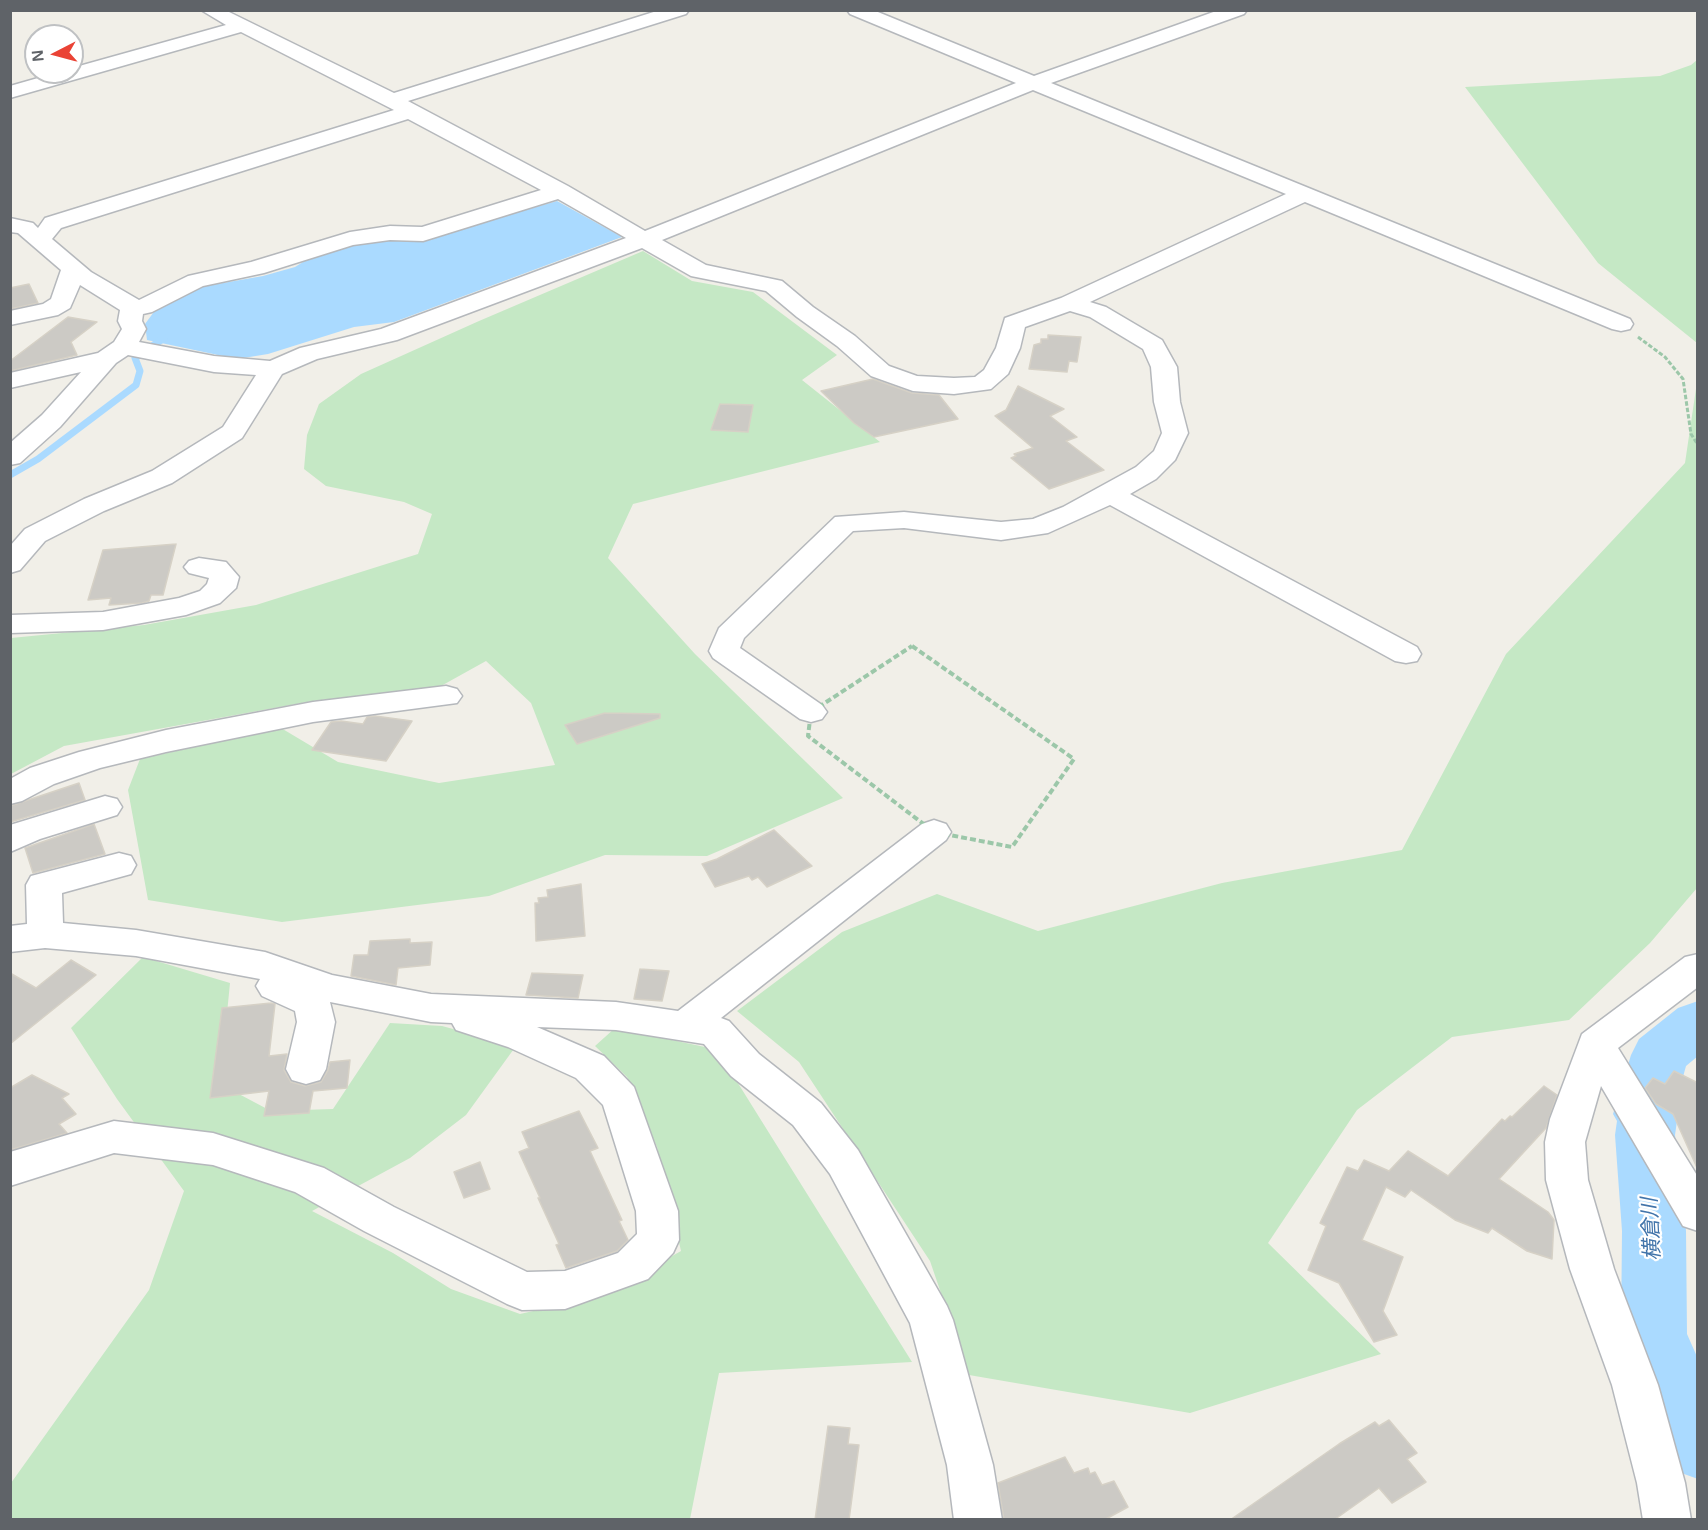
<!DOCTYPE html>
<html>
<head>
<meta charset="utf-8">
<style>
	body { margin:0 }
	#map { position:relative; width:1708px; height:1530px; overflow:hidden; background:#f1efe8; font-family:Arial,sans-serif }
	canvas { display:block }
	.frame { position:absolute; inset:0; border:12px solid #5f6368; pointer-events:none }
	.north { position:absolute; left:24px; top:24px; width:60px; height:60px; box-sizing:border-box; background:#fff; border:2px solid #bfc1c3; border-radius:50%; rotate:264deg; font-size:16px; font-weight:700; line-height:24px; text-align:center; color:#5f6368 }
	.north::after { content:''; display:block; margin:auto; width:21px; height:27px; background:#ea4335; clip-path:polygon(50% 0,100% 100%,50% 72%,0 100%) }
</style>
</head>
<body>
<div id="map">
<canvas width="1708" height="1530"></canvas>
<div class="frame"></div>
<div class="north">N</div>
</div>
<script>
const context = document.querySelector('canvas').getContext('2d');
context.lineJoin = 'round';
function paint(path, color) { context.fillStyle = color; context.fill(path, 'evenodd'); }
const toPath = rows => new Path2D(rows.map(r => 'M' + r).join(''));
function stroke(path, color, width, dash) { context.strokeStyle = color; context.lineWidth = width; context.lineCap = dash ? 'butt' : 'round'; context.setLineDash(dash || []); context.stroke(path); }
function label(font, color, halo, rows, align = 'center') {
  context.font = font + ' Arial,"Noto Sans JP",sans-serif'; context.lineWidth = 4.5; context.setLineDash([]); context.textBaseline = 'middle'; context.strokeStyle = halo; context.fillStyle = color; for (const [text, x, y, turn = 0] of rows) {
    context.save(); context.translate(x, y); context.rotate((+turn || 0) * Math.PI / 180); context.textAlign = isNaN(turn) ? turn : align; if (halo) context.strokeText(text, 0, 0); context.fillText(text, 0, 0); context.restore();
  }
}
paint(toPath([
	[1697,60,1697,343,1598,263,1465,87,1660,76,1691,65],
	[643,251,692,281,753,292,837,355,802,380,880,442,633,504,608,558,695,654,843,798,707,856,605,855,489,896,282,922,148,900,128,790,140,759,281,728,338,762,439,783,555,765,531,703,486,661,441,686,313,701,64,746,11,774,11,638,144,625,256,605,418,554,432,514,404,502,326,486,304,469,307,435,319,404,361,374,479,321],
	[1697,382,1697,888,1650,943,1569,1020,1452,1037,1357,1110,1268,1243,1381,1354,1190,1413,969,1375,930,1261,799,1062,737,1011,842,932,937,894,1038,931,1222,883,1402,850,1506,654,1685,463],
	[143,957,230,983,220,1084,271,1111,333,1109,390,1023,442,1026,516,1046,466,1115,410,1158,312,1211,393,1253,451,1289,520,1314,603,1295,681,1251,657,1147,627,1077,595,1046,615,1028,705,1047,736,1080,912,1362,719,1373,690,1519,11,1520,11,1483,149,1290,184,1191,117,1099,71,1028]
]), '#c5e8c5');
paint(toPath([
	[557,201,622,237,394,322,354,327,268,354,237,359,147,340,145,324,159,305,183,290,263,276,295,267,311,257,355,245,442,234]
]), '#aadaff');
stroke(toPath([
	[10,475,38,459,136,385,140,371,135,358,164,338]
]), '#aadaff', 7);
paint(toPath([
	[1698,1001,1698,1056,1686,1066,1673,1113,1677,1121,1675,1135,1686,1231,1687,1334,1698,1359,1698,1479,1673,1470,1621,1334,1622,1231,1615,1135,1617,1121,1613,1114,1631,1055,1639,1039,1678,1008,1698,1001]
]), '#aadaff');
const building = toPath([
	[29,284,38,303,10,309,10,288,29,284],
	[68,317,97,322,71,342,77,355,10,371,10,361,68,317],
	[1048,335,1081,337,1077,362,1069,361,1067,372,1029,369,1034,345,1041,343,1041,339,1048,339,1048,335],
	[873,379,912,393,939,395,958,419,874,437,854,423,821,391,873,379],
	[1018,386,1064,409,1050,416,1077,437,1066,441,1104,470,1049,489,1011,458,1016,456,1014,454,1033,448,995,416,1006,410,1018,386],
	[720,404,753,405,748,432,711,430,720,404],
	[176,544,163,595,151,595,149,601,142,603,109,605,111,598,88,600,103,550,176,544],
	[605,713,660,714,660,718,577,744,565,725,605,713],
	[375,716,412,721,386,761,312,750,331,722,341,721,363,724,367,717,375,716],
	[79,783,85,800,10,822,10,806,79,783],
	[94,824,105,854,33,873,25,848,94,824],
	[774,830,812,866,767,887,758,877,752,880,749,876,715,887,702,864,717,859,774,830],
	[581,884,585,936,536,941,535,903,539,903,538,898,548,897,547,890,581,884],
	[410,939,410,943,432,942,430,965,398,968,396,985,351,976,354,955,368,955,370,941,410,939],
	[71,960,96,975,10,1044,10,973,36,988,71,960],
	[640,969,669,971,662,1001,634,999,640,969],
	[532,973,583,975,578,998,526,995,532,973],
	[271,1003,275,1004,269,1056,287,1054,284,1070,291,1082,305,1086,321,1082,328,1070,330,1062,350,1060,347,1088,313,1091,309,1113,264,1116,269,1091,210,1098,222,1008,271,1003],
	[1674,1071,1698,1083,1698,1170,1673,1114,1656,1104,1645,1088,1653,1078,1665,1084,1674,1071],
	[32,1075,69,1094,62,1098,76,1114,59,1124,67,1133,10,1150,10,1088,32,1075],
	[1544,1086,1557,1095,1546,1128,1499,1179,1548,1212,1554,1220,1552,1259,1527,1251,1492,1228,1488,1233,1455,1220,1411,1190,1405,1197,1386,1187,1362,1240,1403,1257,1383,1311,1397,1335,1374,1342,1339,1283,1308,1270,1326,1226,1320,1223,1347,1167,1358,1171,1364,1160,1389,1171,1408,1151,1448,1176,1502,1119,1505,1121,1510,1116,1512,1117,1544,1086],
	[579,1111,598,1148,590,1151,622,1220,619,1221,628,1240,617,1251,566,1268,556,1245,559,1244,538,1198,540,1198,519,1152,529,1148,522,1132,579,1111],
	[480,1162,490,1189,464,1198,454,1172,480,1162],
	[1389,1420,1417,1453,1407,1459,1426,1482,1392,1503,1379,1488,1334,1520,1230,1520,1339,1444,1375,1422,1379,1426,1389,1420],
	[828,1426,850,1428,848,1444,859,1445,849,1520,815,1520,828,1426],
	[1065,1457,1074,1473,1088,1468,1090,1474,1095,1472,1102,1485,1114,1481,1128,1507,1104,1520,1004,1520,998,1483,1065,1457]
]);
paint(building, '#cccac5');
stroke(building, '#d6d1c6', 1.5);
const minor = toPath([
	[201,10,225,10,394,93,660,10,689,10,686,14,408,101,568,186,645,231,1016,83,850,14,847,10,873,10,1034,76,1219,10,1247,10,1244,14,1051,83,1630,319,1633,324,1630,329,1621,331,1612,329,1305,202,1090,302,1106,307,1162,340,1177,367,1180,402,1188,433,1175,460,1156,479,1130,494,1417,647,1421,654,1417,661,1406,663,1395,661,1110,505,1048,533,1001,540,904,528,853,531,744,638,740,648,822,705,827,712,822,719,811,722,800,719,713,658,709,651,719,628,835,517,904,512,1001,522,1033,519,1063,507,1136,467,1154,451,1162,433,1154,402,1151,367,1143,349,1090,317,1070,311,1025,327,1020,348,1008,374,991,389,954,394,913,391,871,376,837,346,797,317,766,291,691,276,642,248,397,340,317,359,282,374,242,438,172,483,104,511,45,541,20,570,10,573,10,546,25,529,84,499,152,471,223,427,256,375,214,372,128,355,116,363,60,427,20,463,10,465,10,443,42,415,81,372,10,388,10,373,98,353,114,342,122,329,118,321,120,310,80,285,70,308,58,315,10,325,10,311,43,304,51,299,61,270,18,233,10,232,10,218,33,223,38,228,45,218,394,110,241,32,10,98,10,86,59,72,72,72,72,68,226,25,201,10],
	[1033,90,1286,194,1061,298,1005,318,996,348,984,370,975,377,954,378,917,376,889,366,855,336,813,307,782,281,706,265,662,240,1033,90],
	[408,119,541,190,422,227,390,226,350,232,251,262,188,276,139,300,91,272,52,239,61,228,408,119],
	[558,199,626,238,381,329,300,348,270,361,214,356,139,342,146,329,142,321,143,314,152,312,203,286,264,273,353,245,390,240,423,241,558,199],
	[199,558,226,562,239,577,236,588,220,603,186,615,103,630,10,633,10,615,103,612,179,598,200,591,207,584,209,578,189,573,184,567,189,561,199,558],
	[446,686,457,689,462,696,457,703,313,722,166,752,100,768,54,784,22,801,10,804,10,779,30,768,79,752,166,730,313,702,446,686],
	[105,796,117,799,122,807,117,815,40,839,10,852,10,825,105,796],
	[934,820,946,824,951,832,946,840,721,1018,729,1021,759,1054,821,1103,858,1150,947,1306,953,1320,993,1465,1002,1520,954,1520,947,1465,910,1323,830,1174,793,1125,731,1076,704,1044,616,1030,537,1027,604,1056,634,1087,678,1211,679,1240,673,1253,648,1279,565,1309,522,1310,507,1304,364,1231,295,1192,213,1165,114,1153,10,1186,10,1152,114,1121,213,1133,324,1168,394,1207,527,1272,565,1271,618,1253,637,1234,636,1211,603,1105,576,1078,508,1047,456,1030,452,1023,431,1022,330,1002,335,1022,326,1069,320,1080,306,1084,292,1080,286,1069,297,1022,295,1011,262,996,256,986,260,979,136,956,45,948,10,952,10,926,27,924,26,885,31,876,119,853,131,856,136,865,131,874,62,893,63,923,136,930,265,952,332,975,431,994,616,1002,678,1011,922,824,934,820],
	[1698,954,1698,987,1618,1048,1698,1177,1698,1231,1683,1226,1601,1086,1585,1142,1588,1180,1614,1269,1658,1385,1685,1483,1691,1520,1643,1520,1637,1483,1612,1385,1570,1269,1546,1180,1545,1142,1550,1119,1582,1034,1685,957,1698,954]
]);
stroke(minor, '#b5b8bc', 3);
stroke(toPath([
	[1638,337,1665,357,1683,379,1691,434,1698,445]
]), '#9cc7a9', 3, [4.5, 2]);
stroke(toPath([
	[912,646,1074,759,1012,847,934,832,808,736,811,712,912,646]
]), '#9cc7a9', 4, [6, 3]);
paint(minor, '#fff');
label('italic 21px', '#4174aa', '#fff', [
	["横倉川",1652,1229,-93]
]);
</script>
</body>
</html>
